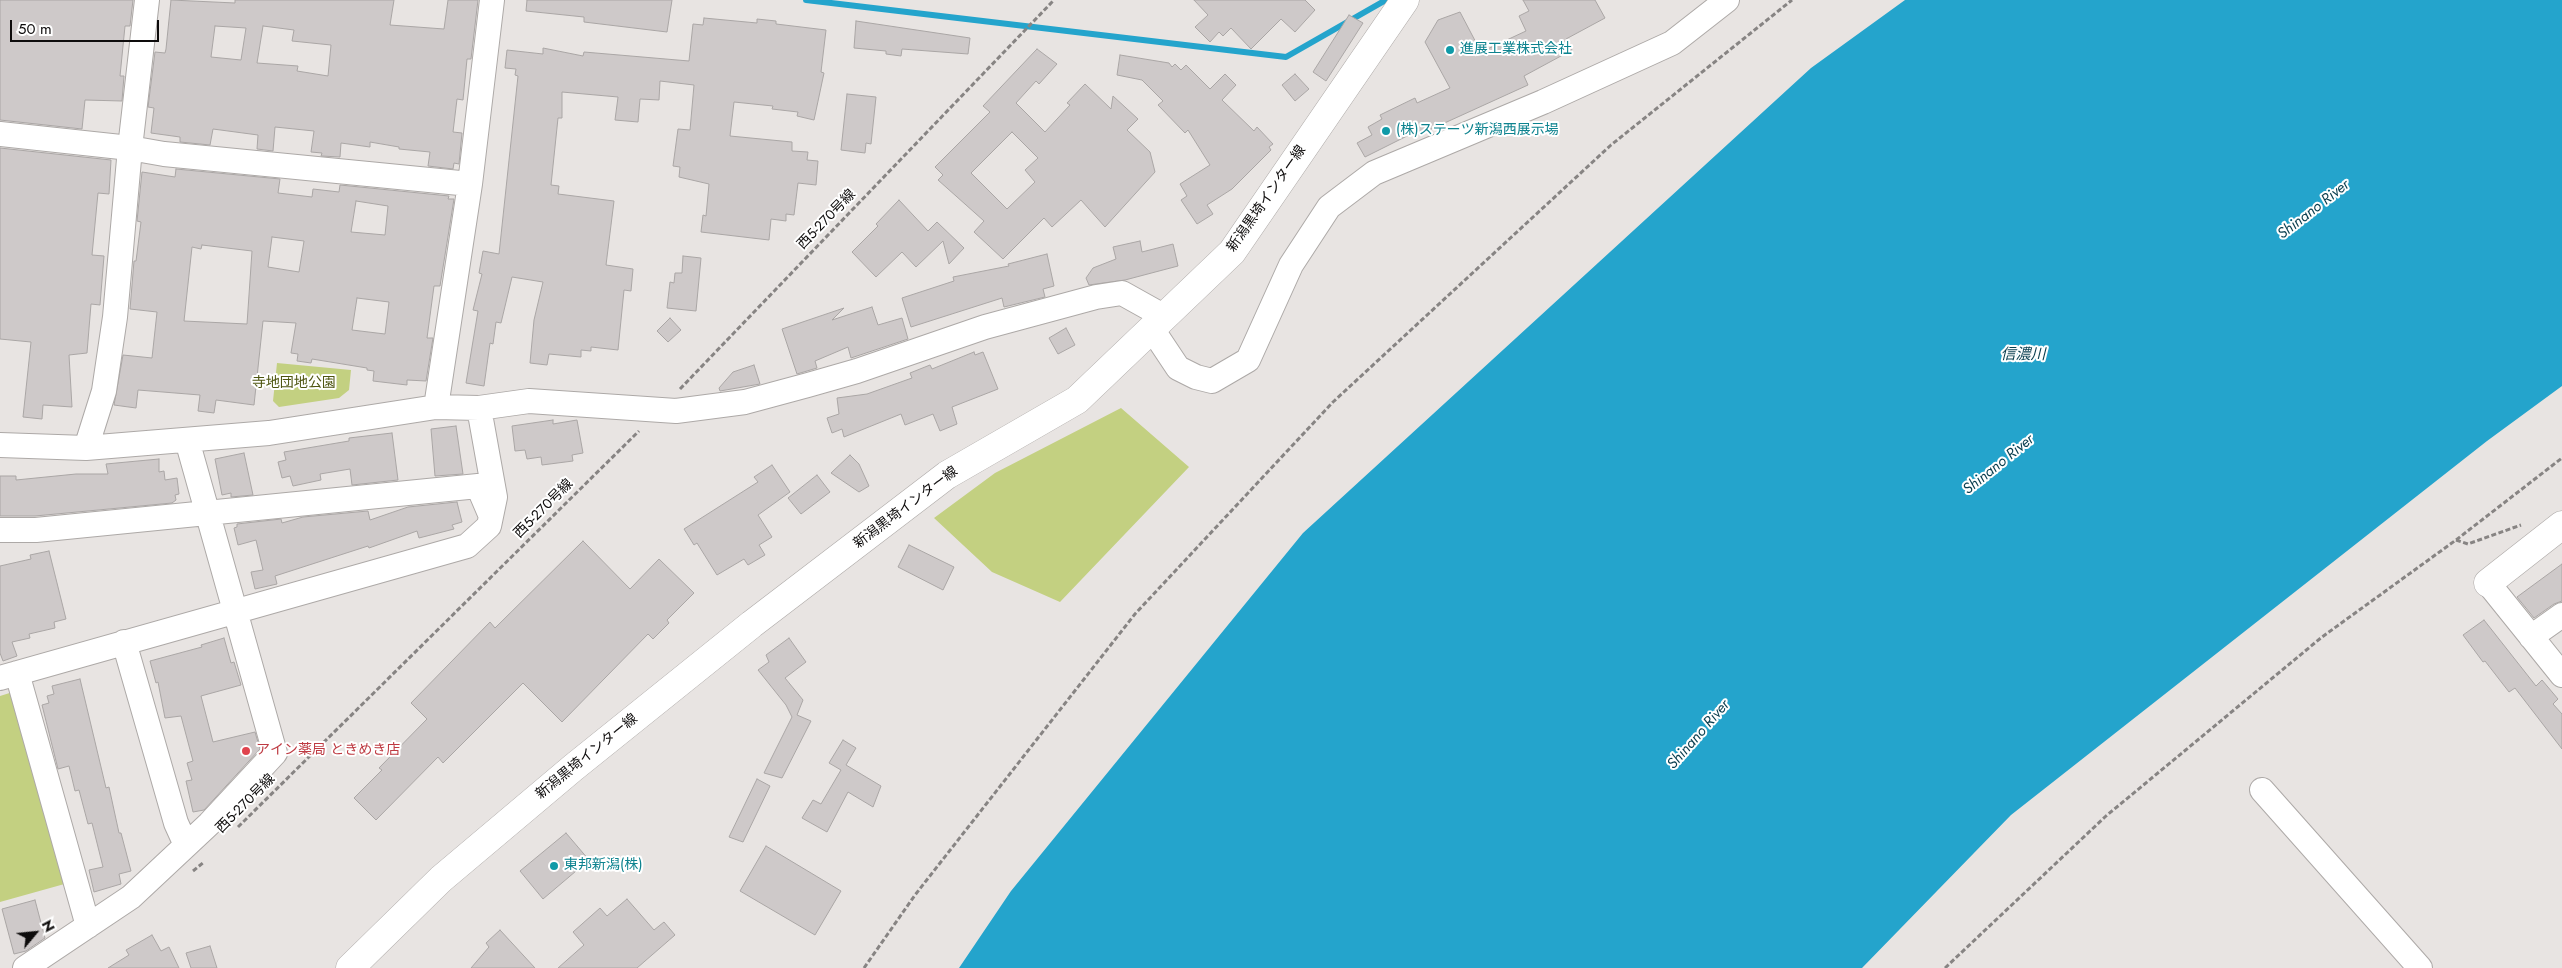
<!DOCTYPE html>
<html>
<head>
<meta charset="utf-8">
<style>
	body { margin:0 }
	#map { position:relative; width:2562px; height:968px; overflow:hidden; background:#e8e4e2; font-family:Jost,sans-serif }
	canvas { display:block }
	.north { position:absolute; left:10px; top:908px; width:50px; height:50px; -webkit-text-stroke:4px #fff; paint-order:stroke; rotate:62deg; font-size:14px; font-weight:700; line-height:20px; text-align:center; color:#0e0c0c }
	.north::after { content:''; display:block; margin:auto; width:18px; height:22px; background:#0e0c0c; clip-path:polygon(50% 0,100% 100%,50% 72%,0 100%) }
	.scale { position:absolute; left:10px; top:20px; width:149px; height:22px; box-sizing:border-box; border:2px solid #0e0c0c; border-top:0; padding-left:6px; font-size:15px; line-height:18px; white-space:nowrap; color:#0e0c0c; -webkit-text-stroke:4px #fff; paint-order:stroke }
</style>
</head>
<body>
<div id="map">
<canvas width="2562" height="968"></canvas>
<div class="north">N</div>
<div class="scale">50 m</div>
</div>
<script>
const context = document.querySelector('canvas').getContext('2d');
context.lineJoin = 'round';
function paint(path, color) { context.fillStyle = color; context.fill(path, 'evenodd'); }
const toPath = rows => new Path2D(rows.map(r => 'M' + r).join(''));
function stroke(path, color, width, dash) { context.strokeStyle = color; context.lineWidth = width; context.lineCap = dash ? 'butt' : 'round'; context.setLineDash(dash || []); context.stroke(path); }
function label(font, color, halo, rows, align = 'center') {
  context.font = font + ' Jost,"Noto Sans JP",sans-serif'; context.lineWidth = 4; context.setLineDash([]); context.textBaseline = 'middle'; context.strokeStyle = halo; context.fillStyle = color; for (const [text, x, y, turn = 0] of rows) {
    context.save(); context.translate(x, y); context.rotate((+turn || 0) * Math.PI / 180); context.textAlign = isNaN(turn) ? turn : align; if (halo) context.strokeText(text, 0, 0); context.fillText(text, 0, 0); context.restore();
  }
}
paint(toPath([
	[277,363,351,370,349,390,339,398,279,407,273,401],
	[1121,408,1189,467,1060,602,992,572,934,518,995,473],
	[16,691,68,883,0,902,0,696]
]), '#c3d081');
paint(toPath([
	[1905,0,2562,0,2562,386,2487,441,2011,815,1862,968,959,968,1011,891,1303,533,1811,68]
]), '#24a4cc');
stroke(toPath([
	[806,0,1286,57,1386,0]
]), '#24a4cc', 6);
const building = toPath([
	[0,0,133,0,130,26,125,26,120,76,124,76,122,101,85,100,82,129,0,120,0,0],
	[171,0,235,3,235,0,394,0,390,25,444,29,448,0,478,0,471,59,467,59,463,100,457,99,453,132,462,133,459,164,454,163,453,169,428,166,430,152,399,149,399,147,370,142,370,147,341,143,340,157,321,156,322,153,311,152,314,131,275,127,273,151,257,149,258,135,213,129,210,145,180,142,180,137,151,133,154,108,148,107,155,52,165,53,166,49,171,0],
	[215,26,246,28,241,60,211,57,215,26],
	[263,26,294,30,292,41,331,45,328,76,297,71,298,66,257,63,263,26],
	[527,0,672,0,667,32,584,22,584,17,526,11,527,0],
	[1194,0,1305,0,1315,10,1295,32,1281,19,1251,49,1231,28,1223,36,1219,32,1210,42,1195,27,1208,15,1194,0],
	[1523,0,1595,0,1605,18,1566,39,1572,50,1524,76,1528,85,1416,136,1415,132,1365,157,1357,143,1372,135,1368,127,1382,119,1380,115,1415,98,1417,103,1450,88,1425,42,1438,20,1460,12,1481,52,1526,31,1519,16,1529,11,1523,0],
	[1349,15,1363,23,1326,81,1313,72,1349,15],
	[704,18,757,23,757,19,776,21,776,24,826,30,821,72,824,73,814,120,797,116,798,112,772,109,773,106,734,102,730,136,792,142,792,151,808,152,807,160,818,161,816,185,798,183,794,215,786,214,786,221,771,219,769,240,701,232,703,215,706,216,709,184,679,177,680,167,673,166,678,129,690,130,694,85,660,81,659,100,640,99,638,122,615,120,618,97,562,92,562,118,558,118,551,185,559,186,558,194,614,201,606,265,633,269,631,291,624,290,618,350,591,347,591,351,581,350,581,357,549,354,547,365,530,363,534,320,543,282,512,277,501,323,496,322,493,344,490,343,484,386,466,383,478,311,473,310,482,274,479,273,483,251,499,254,518,76,515,75,516,69,505,68,507,50,543,54,543,48,583,56,584,52,689,61,693,24,703,25,704,18],
	[856,21,970,38,968,54,902,49,901,56,886,54,886,51,854,48,856,21],
	[1037,49,1057,64,1039,84,1036,81,1016,103,1045,132,1070,105,1067,103,1085,84,1111,109,1113,96,1138,119,1127,130,1150,152,1155,172,1105,227,1081,200,1052,227,1044,218,1003,259,974,232,984,221,938,180,943,175,935,167,990,112,983,106,1037,49],
	[1012,132,1038,158,1025,170,1035,182,1007,209,971,173,1012,132],
	[1120,55,1169,63,1172,67,1175,64,1181,70,1186,65,1210,89,1225,74,1236,85,1222,100,1254,131,1257,127,1273,144,1269,147,1271,150,1232,189,1207,205,1213,214,1197,224,1181,200,1187,196,1180,184,1210,165,1188,130,1185,133,1158,105,1163,101,1142,80,1117,75,1120,55],
	[1295,74,1309,89,1295,101,1282,85,1295,74],
	[847,94,876,97,871,144,866,143,865,153,841,150,847,94],
	[0,148,111,160,109,194,98,193,92,255,104,256,100,305,91,304,87,353,69,355,72,407,43,405,42,419,23,417,31,342,0,339,0,148],
	[176,169,280,179,278,193,312,197,313,189,339,192,340,185,449,196,448,199,454,199,440,286,434,286,427,338,433,338,426,381,407,380,407,385,373,381,374,371,367,370,367,368,312,359,311,363,297,361,298,354,291,353,296,323,263,321,254,405,216,400,214,413,198,411,200,395,138,390,136,408,114,405,123,355,152,358,157,312,130,309,134,261,136,261,141,222,137,221,142,172,175,177,176,169],
	[356,201,388,206,385,235,351,232,356,201],
	[272,237,304,241,299,272,268,267,272,237],
	[202,245,252,251,247,324,184,321,192,247,201,249,202,245],
	[357,298,389,302,385,334,352,330,357,298],
	[899,200,928,231,937,222,964,248,949,264,943,241,916,267,902,252,876,277,852,252,878,226,876,224,899,200],
	[1140,241,1142,252,1173,244,1178,266,1125,280,1089,285,1086,278,1093,268,1116,259,1113,247,1140,241],
	[1047,254,1054,286,1043,289,1045,297,1004,307,1002,298,911,327,902,298,954,281,953,277,1009,266,1008,264,1047,254],
	[683,256,701,258,696,311,667,308,670,282,674,283,675,273,682,273,683,256],
	[872,307,878,325,902,318,908,339,851,358,848,347,815,361,817,368,797,374,782,329,844,308,832,320,872,307],
	[670,318,681,330,668,342,657,331,670,318],
	[1066,328,1075,345,1058,354,1049,338,1066,328],
	[974,352,975,355,983,352,998,389,952,407,957,424,940,431,933,414,905,425,901,414,844,437,842,429,832,433,827,418,839,414,837,398,867,394,912,378,910,373,930,365,932,369,974,352],
	[754,365,760,384,720,391,719,388,733,372,754,365],
	[553,420,553,424,577,420,583,453,572,455,573,461,542,465,541,457,527,459,525,450,515,451,512,426,553,420],
	[456,426,463,474,435,476,431,429,456,426],
	[392,433,398,480,352,485,350,469,320,474,321,480,293,486,290,476,282,478,278,462,286,460,284,452,349,441,349,438,392,433],
	[244,453,253,495,231,497,231,493,222,495,215,459,244,453],
	[850,455,859,464,869,486,859,492,831,473,850,455],
	[159,459,159,472,164,471,165,480,177,478,179,494,175,495,176,500,172,503,35,516,0,516,0,476,16,476,16,480,76,474,108,474,106,464,159,459],
	[772,465,790,492,758,515,772,537,759,545,765,555,748,565,744,559,717,575,697,543,694,545,684,529,758,482,754,477,772,465],
	[817,475,830,492,801,514,788,498,817,475],
	[457,502,462,522,452,525,454,529,419,538,417,531,369,548,368,546,275,576,277,584,255,589,251,572,263,570,256,540,238,545,234,528,237,527,237,524,281,519,282,523,303,517,368,511,370,520,408,507,457,502],
	[583,541,630,589,659,559,694,593,667,620,669,623,653,639,648,634,562,722,523,683,443,763,438,757,376,820,354,798,382,770,379,768,427,719,411,703,490,622,495,628,583,541],
	[909,545,954,567,943,590,898,567,909,545],
	[49,551,66,619,54,622,55,628,29,634,30,638,12,642,17,656,3,661,0,653,0,566,31,559,30,555,49,551],
	[2562,564,2562,601,2554,604,2534,618,2517,597,2562,564],
	[2484,620,2536,686,2542,680,2558,699,2553,704,2562,714,2562,749,2515,688,2509,692,2485,661,2483,662,2463,635,2484,620],
	[224,638,231,663,234,662,241,685,201,696,213,742,255,732,260,749,204,810,193,812,186,781,192,780,187,763,193,761,181,716,165,718,158,682,156,683,150,661,202,647,201,645,224,638],
	[789,638,806,662,785,678,803,700,797,715,811,721,782,778,764,773,792,717,786,705,758,670,769,662,766,655,789,638],
	[80,679,106,788,109,787,119,833,121,833,131,871,119,874,121,884,94,892,89,870,103,867,92,823,88,824,79,790,75,791,69,766,58,769,42,705,49,703,47,696,54,694,52,686,80,679],
	[843,740,856,748,846,765,881,786,873,807,848,792,827,832,802,818,813,800,821,804,841,770,829,763,843,740],
	[757,779,770,786,743,842,729,837,757,779],
	[566,833,589,860,543,899,520,871,566,833],
	[766,846,841,891,815,935,740,891,766,846],
	[627,899,654,930,664,922,675,935,637,968,558,968,584,945,573,932,600,908,607,916,627,899],
	[35,900,45,938,26,951,14,954,2,909,35,900],
	[500,930,535,968,471,968,489,947,486,943,500,930],
	[152,935,161,951,169,947,179,968,108,968,129,955,126,950,152,935],
	[210,946,217,968,191,968,186,953,210,946]
]);
paint(building, '#cec9c9');
stroke(building, '#aaa6a5', 1);
const street = toPath([
	[0,134,130,148,164,154,470,184],
	[1152,329,1178,368,1196,377,1212,381,1248,360,1291,265,1329,207,1374,173,1543,102,1672,43,1727,0],
	[436,407,470,184,492,0],
	[0,445,86,448,269,433,436,407,479,408,529,401,676,411,745,402,808,385,857,371,985,327,1096,297,1122,293,1165,317],
	[86,448,104,391,115,317,130,148,147,0],
	[0,530,36,530,478,486,490,514],
	[2488,583,2562,675],
	[2531,637,2562,615],
	[124,642,176,823,186,845],
	[17,673,88,926],
	[0,678,467,546,489,526,495,497,479,408],
	[2262,790,2420,968],
	[25,968,131,897,209,824,275,753,187,440]
]);
const secondary = toPath([
	[2488,583,2562,525]
]);
const primary = toPath([
	[350,968,441,879,574,767,752,624,947,475,1077,400,1232,252,1405,0]
]);
stroke(street, '#ada9a7', 26);
stroke(secondary, '#ada9a7', 29);
stroke(primary, '#ada9a7', 29);
stroke(toPath([
	[680,389,1054,0],
	[2456,540,2468,544,2521,525],
	[238,827,639,431],
	[193,871,204,862],
	[864,968,915,895,1135,614,1333,402,1611,145,1792,0],
	[1945,968,2106,816,2322,637,2456,540,2562,458]
]), '#878483', 3, [5, 2.5]);
stroke(street, '#fff', 24);
stroke(secondary, '#fff', 28);
stroke(primary, '#fff', 28);
for (const [x, y, r, color] of [
	[1450,50,5,"#0f9aa8"],
	[1386,131,5,"#0f9aa8"],
	[246,751,5,"#e0444e"],
	[554,866,5,"#0f9aa8"]
]) { const dot = new Path2D(); dot.arc(x, y, r, 0, 2 * Math.PI); context.fillStyle = color; context.fill(dot); stroke(dot, '#fff', 2); }
label('14px', '#0d838f', '#fff', [
	["進展工業株式会社",1460,50],
	["(株)ステーツ新潟西展示場",1396,131],
	["東邦新潟(株)",564,866]
], 'left');
label('14px', '#0e0c0c', '#fff', [
	["新潟黒埼インター線",1267,199,-55],
	["西5-270号線",827,220,-46],
	["新潟黒埼インター線",906,508,-37],
	["西5-270号線",544,509,-45],
	["新潟黒埼インター線",587,757,-39],
	["西5-270号線",246,804,-45]
]);
label('14px', '#4e5511', '#fff', [
	["寺地団地公園",294,384]
]);
label('14px', '#be3a42', '#fff', [
	["アイン薬局 ときめき店",256,751]
], 'left');
label('italic 15px', '#083d4e', '#fff', [
	["Shinano River",2314,210,-38],
	["信濃川",2023,355],
	["Shinano River",1999,465,-39],
	["Shinano River",1699,735,-49]
]);
</script>
</body>
</html>
